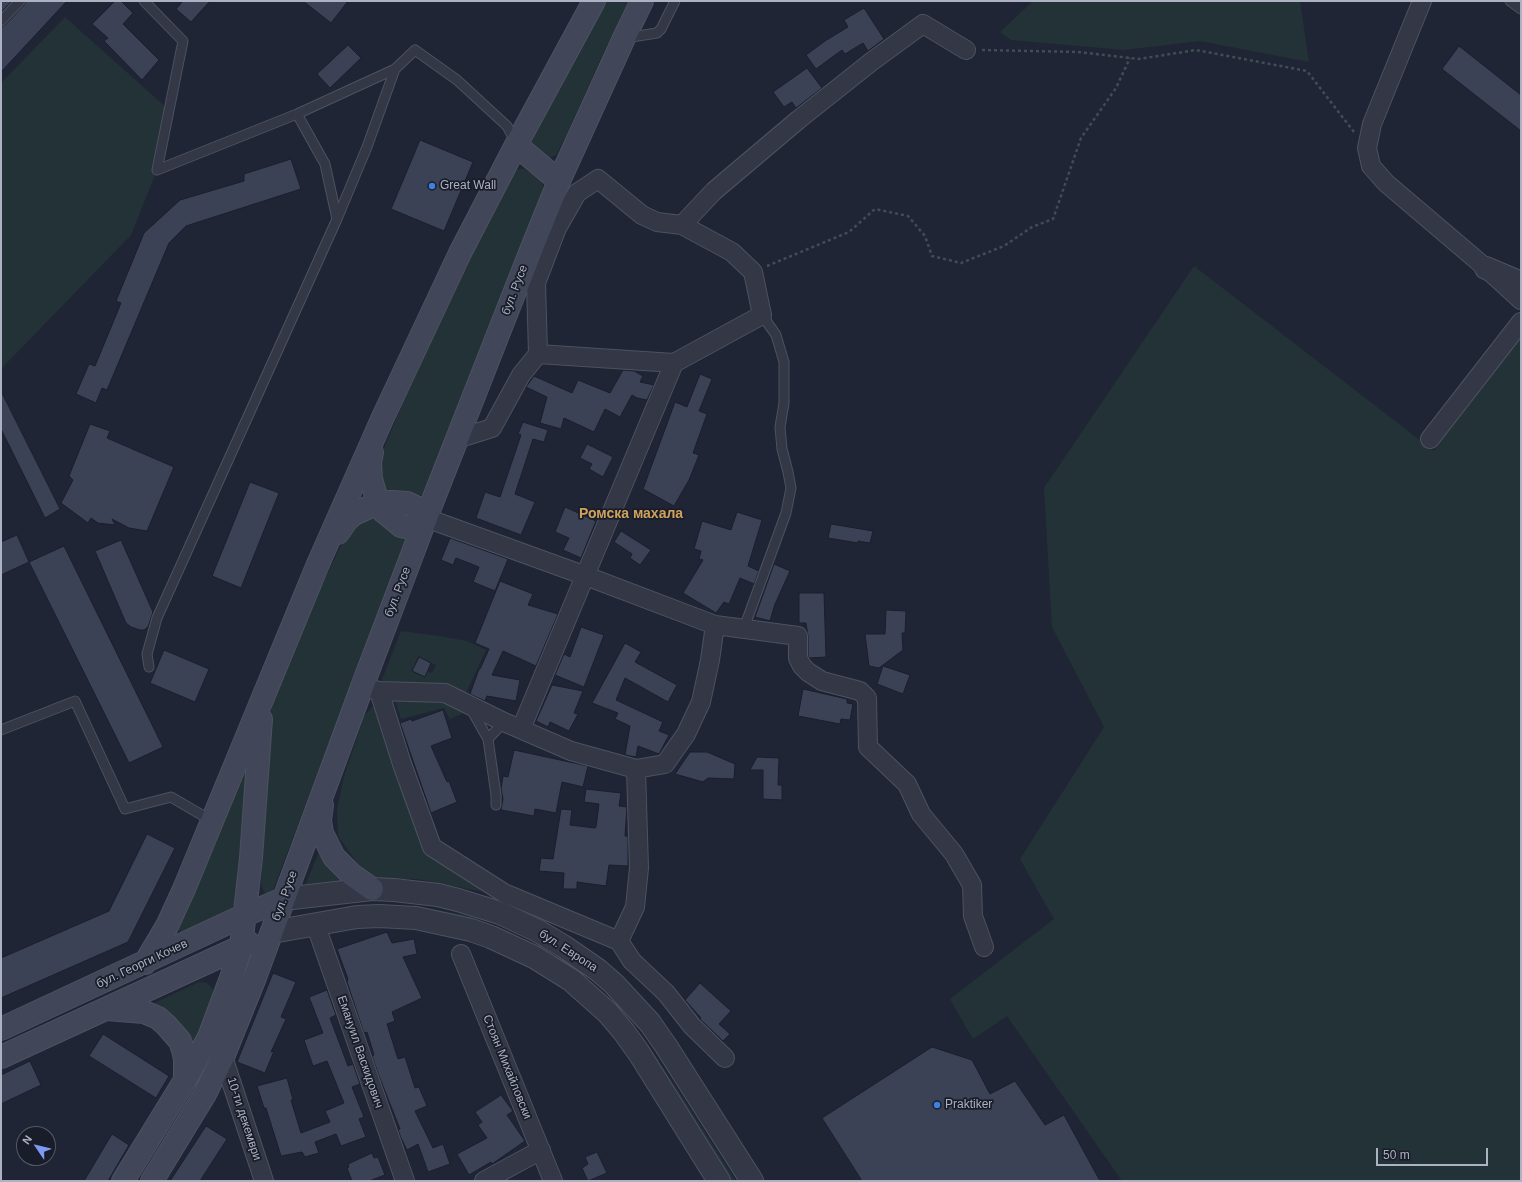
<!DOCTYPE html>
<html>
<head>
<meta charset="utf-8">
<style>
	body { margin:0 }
	#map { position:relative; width:1522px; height:1182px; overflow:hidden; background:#202535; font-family:Helvetica,sans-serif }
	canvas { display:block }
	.frame { position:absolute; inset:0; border:2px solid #adb2c3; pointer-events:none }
	.north { position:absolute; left:16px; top:1126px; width:40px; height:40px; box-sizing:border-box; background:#191d2a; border:1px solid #545967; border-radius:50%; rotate:305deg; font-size:11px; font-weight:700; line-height:16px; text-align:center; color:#adb2c3 }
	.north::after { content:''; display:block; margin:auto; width:14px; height:18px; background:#8099f4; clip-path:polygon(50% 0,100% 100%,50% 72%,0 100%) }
	.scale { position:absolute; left:1376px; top:1148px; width:112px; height:18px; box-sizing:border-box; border:2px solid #adb2c3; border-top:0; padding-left:5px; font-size:12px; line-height:14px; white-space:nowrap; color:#adb2c3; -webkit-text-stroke:3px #191d2a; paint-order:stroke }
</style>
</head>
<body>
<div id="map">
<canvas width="1522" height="1182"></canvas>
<div class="frame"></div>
<div class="north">N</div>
<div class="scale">50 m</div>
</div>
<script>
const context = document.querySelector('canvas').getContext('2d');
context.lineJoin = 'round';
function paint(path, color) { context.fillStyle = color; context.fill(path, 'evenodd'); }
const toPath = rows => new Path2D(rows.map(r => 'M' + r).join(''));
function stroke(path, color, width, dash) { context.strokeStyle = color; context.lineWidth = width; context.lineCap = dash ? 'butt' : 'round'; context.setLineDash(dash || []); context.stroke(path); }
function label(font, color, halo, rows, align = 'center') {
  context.font = font + ' Helvetica,sans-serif'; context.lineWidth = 3.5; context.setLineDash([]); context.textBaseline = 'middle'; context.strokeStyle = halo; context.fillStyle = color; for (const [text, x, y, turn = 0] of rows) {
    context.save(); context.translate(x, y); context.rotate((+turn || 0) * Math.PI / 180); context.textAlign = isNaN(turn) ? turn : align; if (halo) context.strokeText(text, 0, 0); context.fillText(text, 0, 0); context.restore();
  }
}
paint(toPath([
	[600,1,629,1,605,49,565,138,556,155,548,159,535,149,528,140],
	[1033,1,1300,1,1309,62,1200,41,1124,50,1011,40,1000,32],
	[65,17,169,110,157,170,131,235,1,369,1,83],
	[519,169,524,169,532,174,542,183,543,188,541,195,424,495,386,492,381,485,381,456,426,345,511,171],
	[1194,266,1434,451,1521,327,1521,1181,1122,1181,1007,1016,973,1039,950,999,1054,919,1020,859,1104,727,1052,627,1044,488],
	[371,513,406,541,273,890,271,893,267,894,264,892,261,884,266,806,267,748,272,705,283,665,346,535],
	[401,631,439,636,467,641,486,650,465,695,464,713,450,719,444,708,401,719,396,704,381,682],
	[418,657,436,665,432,673,427,671,424,677,412,671],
	[372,707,379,707,424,846,500,895,417,879,377,878,357,863,338,836,337,809,344,777,364,717],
	[245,773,248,780,234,904,231,911,181,934,178,928,180,921,241,774],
	[322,850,350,884,306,887,306,883,319,852],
	[362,905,421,907,465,915,489,923,526,940,542,949,561,962,630,1022,644,1039,680,1093,736,1181,727,1181,639,1045,505,939,306,915,342,908],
	[199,982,207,983,212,988,214,997,195,1047,150,1005]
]), '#233237');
const building = toPath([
	[1,1,12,1,1,12,1,1],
	[26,1,67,1,1,72,1,27,5,25,24,5,26,1],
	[115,1,121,1,133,13,123,24,159,60,142,80,104,41,108,38,92,24,115,1],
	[183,1,210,1,191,22,176,9,183,1],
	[303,1,348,1,331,23,303,1],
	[864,8,884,39,868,51,863,43,845,54,842,50,816,69,806,55,825,41,848,27,844,20,864,8],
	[348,45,361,58,330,88,317,74,348,45],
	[1459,46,1521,95,1521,131,1442,69,1459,46],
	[807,68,822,88,796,108,792,102,784,107,773,92,807,68],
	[420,140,473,162,444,231,391,209,420,140],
	[291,159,301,189,186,226,169,243,107,390,102,388,96,403,76,394,89,364,95,366,121,303,116,301,144,233,180,200,244,181,244,174,291,159],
	[623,370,634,371,643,376,640,382,654,385,647,400,637,398,632,395,620,417,605,409,594,432,564,418,561,429,540,423,547,397,526,387,534,376,572,393,578,380,610,393,623,370],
	[700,374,712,379,699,411,707,414,693,453,699,455,689,480,674,506,643,489,675,402,687,407,700,374],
	[1,391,60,509,45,518,1,429,1,391],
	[523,422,548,430,544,442,533,439,515,494,535,502,521,535,476,518,485,492,500,497,521,435,518,434,523,422],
	[90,424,110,431,107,438,174,467,147,531,129,528,112,519,115,525,98,523,91,518,88,523,61,503,73,480,69,476,90,424],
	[587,444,613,457,603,477,589,469,592,464,580,458,587,444],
	[250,482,279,493,241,588,212,576,250,482],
	[565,507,596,521,581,558,563,550,569,538,555,532,565,507],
	[737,512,762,520,748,566,759,571,754,584,740,578,729,604,724,602,716,613,683,593,703,560,699,559,701,551,694,549,702,521,731,530,737,512],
	[831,524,873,531,870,543,858,541,858,543,828,538,831,524],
	[621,531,651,550,640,565,630,558,632,554,614,542,621,531],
	[17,535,29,562,1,575,1,542,17,535],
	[450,538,508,559,495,591,473,582,479,567,456,558,453,565,441,560,450,538],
	[121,540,153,612,148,627,144,630,140,630,131,627,126,623,95,551,121,540],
	[64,546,163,747,129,763,29,562,64,546],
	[774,564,790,571,775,604,770,621,755,617,774,564],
	[500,581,533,594,528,605,558,614,536,666,503,651,492,675,520,680,516,701,487,696,485,701,470,694,479,669,480,669,489,649,475,643,500,581],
	[799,593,824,593,826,657,810,658,808,656,808,636,806,623,799,623,799,593],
	[886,610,906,611,905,633,902,633,903,650,879,668,869,666,865,634,885,634,886,610],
	[581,627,604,635,584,687,555,675,564,654,570,657,581,627],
	[625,643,641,652,635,662,677,685,668,702,625,678,616,700,663,722,659,731,669,735,659,754,638,746,636,757,625,755,630,726,615,719,618,713,592,703,625,643],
	[164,650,209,669,195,702,150,683,164,650],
	[419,657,431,663,425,677,412,671,419,657],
	[883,666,910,675,903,694,877,684,883,666],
	[552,685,583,691,574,713,578,714,569,731,550,722,548,727,536,721,552,685],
	[803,689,847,699,847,703,853,704,850,720,841,719,840,724,798,716,803,689],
	[443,710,452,738,431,746,447,782,449,781,457,802,431,813,400,723,411,719,412,721,443,710],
	[514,750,588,766,583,787,562,782,556,813,535,809,534,816,501,810,503,799,501,789,503,776,508,777,514,750],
	[690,752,707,752,735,764,734,779,708,778,703,782,675,774,690,752],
	[757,757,779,758,778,785,782,785,782,800,763,799,763,770,750,770,757,757],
	[586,789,621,793,619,806,627,807,625,836,628,836,628,866,609,865,606,886,577,882,577,889,563,889,564,873,539,871,541,858,553,859,561,809,572,810,570,825,595,828,596,827,599,804,584,802,586,789],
	[147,834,175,848,128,942,1,998,1,958,109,911,147,834],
	[387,932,392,943,414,939,417,954,403,957,422,998,392,1012,395,1021,387,1024,398,1059,405,1057,415,1088,419,1087,427,1106,415,1111,433,1148,443,1144,450,1164,428,1172,418,1144,407,1150,401,1138,398,1130,400,1129,379,1076,372,1056,374,1055,367,1032,364,1033,347,982,348,979,337,949,387,932],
	[273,973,296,982,281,1017,286,1019,271,1052,274,1051,265,1073,237,1062,273,973],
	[700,983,731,1011,719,1024,730,1034,723,1041,700,1019,701,1018,685,1000,700,983],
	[327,990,336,1015,330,1018,348,1066,353,1064,360,1084,352,1087,364,1117,359,1119,366,1137,341,1146,336,1134,315,1142,319,1153,305,1157,302,1152,281,1156,266,1108,264,1108,257,1086,287,1078,293,1100,291,1100,301,1133,330,1122,325,1111,344,1103,327,1061,313,1066,304,1040,323,1033,309,997,327,990],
	[103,1034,169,1076,156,1098,89,1056,103,1034],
	[932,1047,972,1060,990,1094,1015,1081,1045,1125,1064,1115,1100,1181,862,1181,822,1118,932,1047],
	[30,1061,41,1085,1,1104,1,1075,30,1061],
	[501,1095,513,1111,507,1115,525,1141,492,1164,491,1162,469,1175,457,1154,487,1138,478,1125,482,1122,475,1112,501,1095],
	[206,1126,227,1139,200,1181,170,1181,206,1126],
	[112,1134,129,1145,108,1181,84,1181,112,1134],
	[597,1152,607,1173,588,1181,582,1168,588,1164,585,1157,597,1152],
	[372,1153,374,1158,378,1157,385,1175,369,1181,352,1181,347,1168,349,1167,348,1164,372,1153]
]);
paint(building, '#3c4256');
stroke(building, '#1b1f2c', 1);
const service = toPath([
	[144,1,183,41,157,170],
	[1510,1,1521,9],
	[1,21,20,1],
	[625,38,657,33,661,29,675,1],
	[297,114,325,164,337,219],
	[157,170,297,114,395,69,415,50,457,80,507,126,516,143],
	[744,628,786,513,791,488,788,472,782,449,780,427,784,403,784,362,776,335,762,315],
	[149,667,147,654,157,618,337,219,367,147,395,69],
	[471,709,488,739],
	[1,730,75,701,125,809,171,797,212,821],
	[496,805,496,795,488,739,504,722]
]);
const minor = toPath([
	[1422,1,1372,124,1367,148,1371,166,1386,183,1486,268,1521,300],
	[538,354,674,363,762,315,753,272,732,252,682,225],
	[457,439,492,428,521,375,538,354,536,283,557,228,577,193,598,179,642,215,657,222,682,225,714,191,798,120,871,62,923,24,966,50],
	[1430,439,1521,322],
	[426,518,586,576,715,625,798,636,798,658,802,666,808,672,822,681,860,691,867,698,868,747,907,784,921,814,954,854,972,885,973,916,984,947],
	[362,687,379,691,445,693,504,722,571,751,636,769,665,764,686,734,701,702,710,660,715,625],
	[379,691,402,764,432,847,504,893,619,941],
	[521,729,674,363],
	[636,769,639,868,635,907,619,941,632,961,666,993,692,1026,725,1058],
	[315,923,405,1181],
	[461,954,553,1181],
	[223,1057,264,1181],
	[484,1181,541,1150]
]);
const tertiary = toPath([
	[1486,268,1521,283],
	[283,899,372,889,394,890,438,895,458,900,500,913,538,931,563,946,598,970,614,984,650,1023,666,1046,752,1181],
	[272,932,357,917,379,916,416,918,471,930,491,937,534,957,571,980,608,1013,624,1032,639,1053,719,1181]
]);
const secondary = toPath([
	[516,145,559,181],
	[338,533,347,520,354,514,378,503,392,502,407,503,418,508,426,518,418,526,410,528,401,526,384,512,378,503,371,479,370,463,372,452],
	[322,805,320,820,322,833,334,857,351,874,372,889],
	[145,963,167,926,184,889,318,564,383,417,460,253,516,145,594,1],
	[107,1009,144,1012,158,1018,166,1025,180,1041,183,1050,185,1059,185,1080],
	[1,1029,245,915,283,899],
	[1,1057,249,943],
	[123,1181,185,1080,209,1037,231,978,241,947,251,858,261,719],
	[152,1181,205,1094,223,1057,254,980,362,687,426,518,532,248,559,181,624,38,642,1]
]);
stroke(service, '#4d5261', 11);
stroke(minor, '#4d5261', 20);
stroke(tertiary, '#4d5261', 24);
stroke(secondary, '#4d5261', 24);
stroke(toPath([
	[982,50,1078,52,1139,59,1196,50,1307,71,1354,132],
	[767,266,849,232,875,209,908,216,925,236,932,256,961,263,1004,246,1032,227,1053,219,1081,138,1116,88,1130,58]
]), '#3f4d54', 2.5, [3, 3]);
stroke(service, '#333746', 9);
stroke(minor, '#333746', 18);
stroke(tertiary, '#333746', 22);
stroke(secondary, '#414659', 22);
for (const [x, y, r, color] of [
	[432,186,4,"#3f7fe0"],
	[937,1105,4,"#3f7fe0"]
]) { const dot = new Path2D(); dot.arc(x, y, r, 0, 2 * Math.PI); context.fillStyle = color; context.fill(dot); stroke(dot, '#191d2a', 1.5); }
label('12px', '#adb2c3', '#191d2a', [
	["Great Wall",440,186],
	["Praktiker",945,1105]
], 'left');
label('12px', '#adb2c3', '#191d2a', [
	["бул. Русе",515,290,-69],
	["бул. Русе",398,592,-69],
	["бул. Русе",285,896,-70],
	["бул. Европа",568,951,33],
	["бул. Георги Кочев",142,964,-25],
	["Емануил Васкидович",360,1052,71],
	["Стоян Михайловски",507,1067,68],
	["10-ти декември",244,1119,72]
]);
label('bold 14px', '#cfa25c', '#191d2a', [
	["Ромска махала",631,514]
]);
</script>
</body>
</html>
